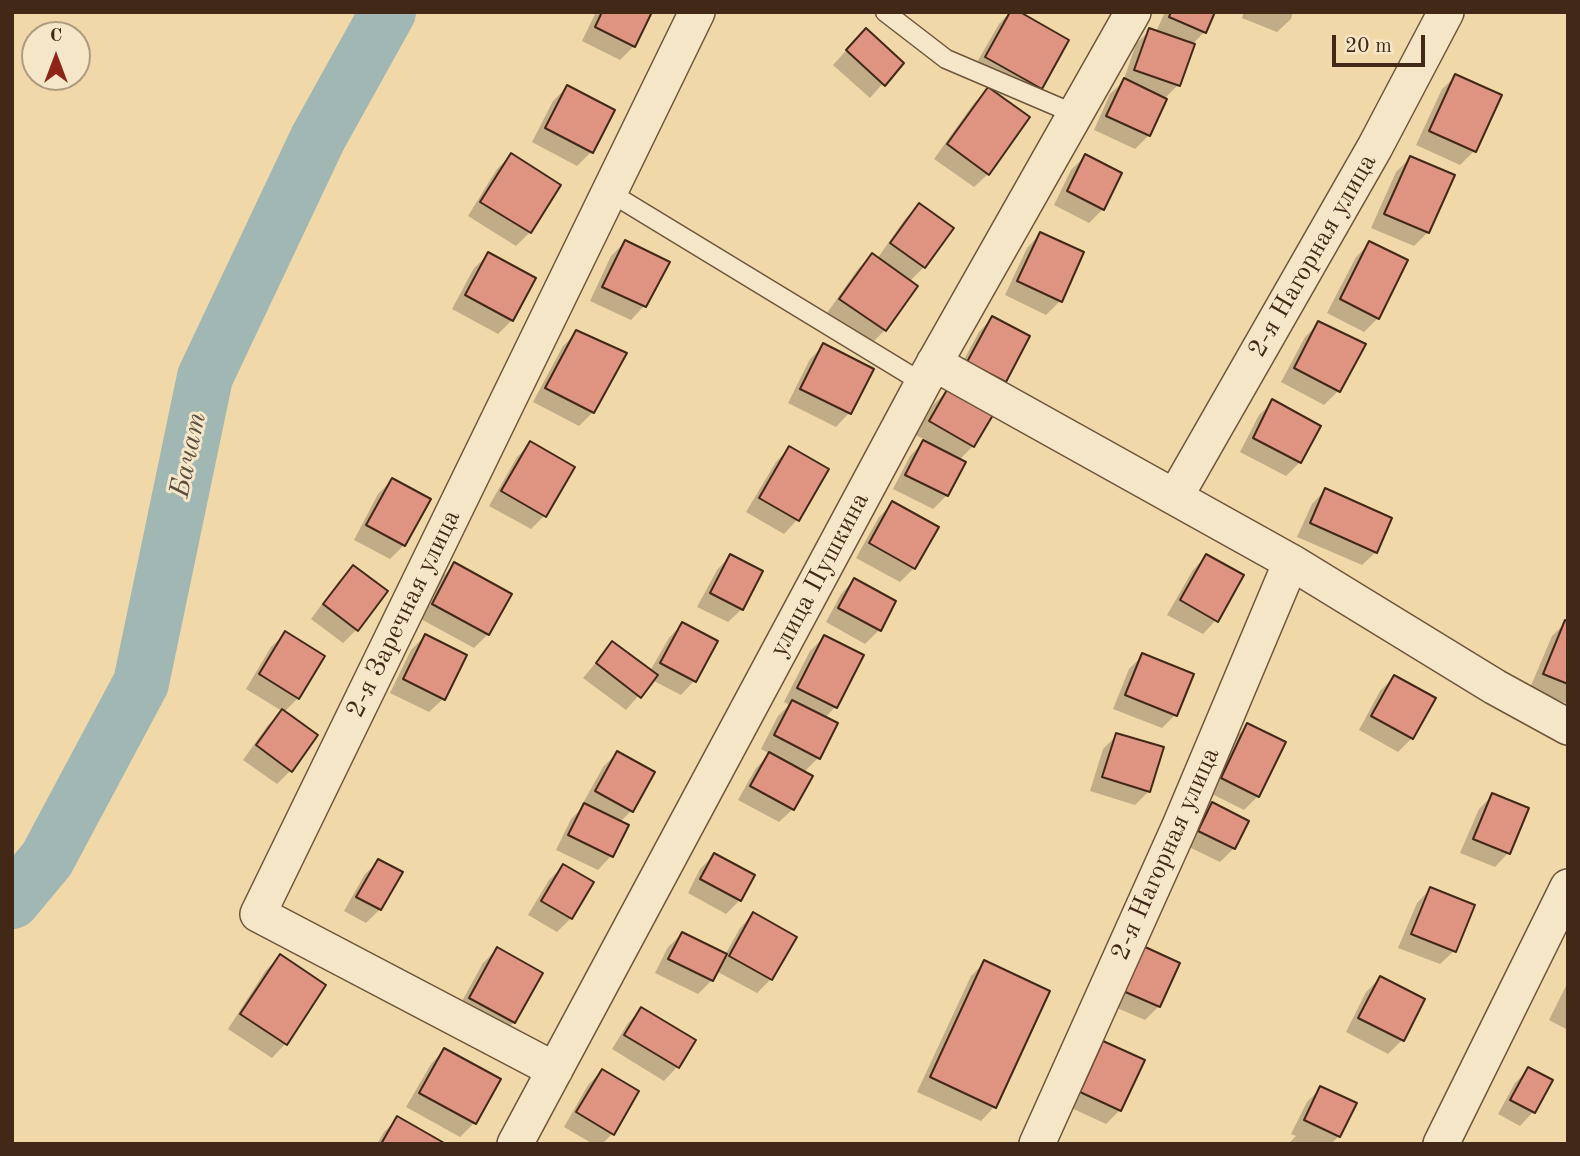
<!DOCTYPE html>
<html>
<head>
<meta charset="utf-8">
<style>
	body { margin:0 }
	#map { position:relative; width:1580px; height:1156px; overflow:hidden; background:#f0d8a9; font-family:"Old Standard TT",serif }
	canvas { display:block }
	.frame { position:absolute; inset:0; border:14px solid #422917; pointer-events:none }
	.north { position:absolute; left:21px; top:21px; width:70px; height:70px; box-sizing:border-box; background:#f5e6c7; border:2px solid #ad9a81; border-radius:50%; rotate:0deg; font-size:19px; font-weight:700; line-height:28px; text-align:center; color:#422917 }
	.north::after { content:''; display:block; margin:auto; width:24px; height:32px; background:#8f2418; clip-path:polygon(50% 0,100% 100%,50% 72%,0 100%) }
	.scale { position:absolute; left:1332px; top:35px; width:93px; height:32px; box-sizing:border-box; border:4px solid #422917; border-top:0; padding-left:9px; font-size:21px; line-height:24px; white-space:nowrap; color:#422917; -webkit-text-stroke:5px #f5e6c7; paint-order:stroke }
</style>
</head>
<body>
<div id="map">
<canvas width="1580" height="1156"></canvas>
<div class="frame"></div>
<div class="north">С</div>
<div class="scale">20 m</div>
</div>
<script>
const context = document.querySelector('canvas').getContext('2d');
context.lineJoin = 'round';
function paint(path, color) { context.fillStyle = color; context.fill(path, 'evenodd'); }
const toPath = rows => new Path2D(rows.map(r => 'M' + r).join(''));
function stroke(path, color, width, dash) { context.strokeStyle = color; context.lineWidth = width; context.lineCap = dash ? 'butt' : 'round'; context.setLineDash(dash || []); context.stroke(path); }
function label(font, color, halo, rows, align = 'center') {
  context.font = font + ' "Old Standard TT",serif'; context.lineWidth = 6; context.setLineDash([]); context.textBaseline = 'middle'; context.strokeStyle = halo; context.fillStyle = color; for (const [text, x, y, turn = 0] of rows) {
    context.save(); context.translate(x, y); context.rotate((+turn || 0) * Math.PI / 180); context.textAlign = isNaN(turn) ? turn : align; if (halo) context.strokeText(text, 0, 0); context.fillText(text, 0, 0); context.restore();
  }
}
paint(toPath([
	[596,12,650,12,634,46,620,60,582,41],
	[1010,12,1040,88,1027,102,972,71,999,24],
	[1165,12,1213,12,1204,32,1193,44,1178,85,1164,99,1149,135,1135,149,1094,130,1110,94,1123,82,1136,44,1150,30,1156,32],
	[1244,12,1293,12,1291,19,1277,32,1242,18],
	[852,44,901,63,870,98,833,65],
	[1456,76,1500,96,1474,151,1460,165,1416,145,1442,89],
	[567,87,591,152,577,166,532,142,553,101],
	[988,90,988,174,974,187,934,159,974,103],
	[511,155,530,232,516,246,468,216,497,169],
	[1085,156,1103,209,1089,223,1054,205,1071,170],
	[1410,158,1428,232,1414,246,1371,228,1396,172],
	[919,205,952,228,924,267,909,282,885,330,871,344,827,313,858,269,872,255,877,259,905,219],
	[1040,234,1060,301,1046,315,1005,295,1027,248],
	[625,242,667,262,644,306,631,320,590,301,611,256],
	[1370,243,1378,318,1364,332,1327,313,1356,257],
	[488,255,512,320,498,334,452,309,474,268],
	[992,318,1028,337,1004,381,990,395,955,376,979,332],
	[1319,323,1363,345,1338,391,1324,405,1281,382,1305,337],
	[577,332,593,412,579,426,533,402,563,346],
	[824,345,872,369,849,413,836,427,788,403,810,359],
	[948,390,973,446,959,460,947,495,933,509,893,489,910,456,925,440,916,435,934,404],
	[1273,402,1300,462,1286,476,1240,452,1259,415],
	[531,443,544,516,531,529,489,506,517,457],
	[789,448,797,520,784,534,746,512,776,462],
	[392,480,429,500,404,545,390,559,354,540,378,494],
	[1325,490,1376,552,1362,565,1297,537,1312,504],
	[893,503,914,568,900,582,856,558,879,517],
	[730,556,742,609,728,622,697,607,717,570],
	[1206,556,1216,620,1203,634,1167,615,1193,570],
	[455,565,488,634,474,648,419,618,441,578],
	[353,567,356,630,343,643,311,619,339,581],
	[854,580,879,630,865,644,826,622,841,594],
	[1566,622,1568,623,1568,704,1530,688,1552,636],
	[682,624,694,681,681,695,652,680,626,710,583,678,612,643,650,671,669,638],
	[285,634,298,698,284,712,291,770,277,784,243,760,268,725,282,711,246,689,271,647],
	[425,636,443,699,429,712,390,693,411,650],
	[824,637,861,656,835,707,824,719,818,758,803,773,793,809,779,822,738,800,756,768,770,754,761,749,778,716,789,705,784,702,810,651],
	[1143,655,1175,715,1162,728,1113,709,1129,669],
	[1394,677,1412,738,1398,752,1359,730,1380,691],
	[1248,725,1258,796,1244,810,1208,792,1234,739],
	[1117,735,1149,791,1135,805,1090,791,1103,749],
	[617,753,631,811,620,822,627,826,611,856,598,870,556,850,571,819,584,806,582,805,603,767],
	[1493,795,1508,853,1495,867,1460,853,1479,809],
	[1212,805,1234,848,1220,862,1185,845,1199,818],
	[714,855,740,900,726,914,688,893,700,869],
	[379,861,380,909,366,923,344,911,365,874],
	[563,866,571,918,557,932,528,915,549,880],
	[1430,889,1454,951,1440,964,1398,948,1417,903],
	[753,914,794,937,771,979,757,993,716,971,712,980,698,994,655,973,668,947,682,934,725,955,740,928],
	[497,949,514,1022,500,1036,456,1012,483,963],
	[280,956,324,985,285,1044,272,1058,228,1029,266,970],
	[985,962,994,1107,981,1121,917,1092,971,976],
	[1130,962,1159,1006,1145,1020,1110,1005],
	[1380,978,1402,1040,1388,1054,1346,1032,1366,992],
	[1568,982,1568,1030,1549,1020],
	[642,1009,694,1041,677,1067,664,1081,612,1049,628,1023],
	[1104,1043,1120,1110,1106,1124,1067,1106,1090,1057],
	[444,1050,498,1080,474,1123,460,1137,406,1107,431,1064],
	[1529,1069,1550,1080,1533,1112,1520,1126,1498,1114,1515,1083],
	[602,1071,613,1133,602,1144,593,1144,564,1127,588,1085],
	[1321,1088,1339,1136,1331,1144,1288,1144,1296,1136,1291,1134,1307,1102],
	[398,1118,443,1144,377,1144,384,1132]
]), '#0003');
stroke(toPath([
	[12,901,47,859,141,683,205,377,318,138,388,12]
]), '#a0b7b4', 56);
const building = toPath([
	[602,12,652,12,635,47,595,27,602,12],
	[1010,12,1020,12,1069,40,1042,89,985,57,1010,12],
	[1171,12,1215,12,1206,33,1169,17,1171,12],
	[866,28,904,63,885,86,846,50,866,28],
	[1149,28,1195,44,1180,86,1134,70,1149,28],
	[1455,74,1502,95,1476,152,1429,131,1455,74],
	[1124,78,1167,99,1150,136,1106,116,1124,78],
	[567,85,615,110,593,153,545,128,567,85],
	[988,87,1030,117,989,175,947,144,988,87],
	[511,153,561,185,531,233,480,202,511,153],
	[1085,154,1122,173,1104,210,1067,191,1085,154],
	[1410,156,1455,175,1429,233,1384,214,1410,156],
	[919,203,954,228,925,268,890,243,919,203],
	[1040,232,1084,252,1062,302,1017,281,1040,232],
	[625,240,670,262,646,307,602,287,625,240],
	[1369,241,1408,260,1379,319,1340,299,1369,241],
	[488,252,536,278,513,321,465,295,488,252],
	[872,253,918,286,886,331,839,299,872,253],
	[992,316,1030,336,1006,382,967,362,992,316],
	[1318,321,1366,344,1340,392,1294,368,1318,321],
	[576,330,627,353,594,413,545,388,576,330],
	[823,343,874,369,851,414,800,389,823,343],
	[948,388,993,415,974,447,929,421,948,388],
	[1272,399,1321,426,1301,463,1253,438,1272,399],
	[923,440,966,462,948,496,905,475,923,440],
	[530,441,575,467,546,517,501,491,530,441],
	[789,446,829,469,799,521,759,498,789,446],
	[392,478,431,499,405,546,366,525,392,478],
	[1325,488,1392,518,1377,553,1310,523,1325,488],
	[892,501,939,527,915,569,869,543,892,501],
	[730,554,763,571,743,610,710,593,730,554],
	[1206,554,1244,575,1218,622,1180,600,1206,554],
	[454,562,512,594,489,635,432,604,454,562],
	[353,565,388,591,358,631,323,604,353,565],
	[854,578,896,601,881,631,838,608,854,578],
	[1565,620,1568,621,1568,684,1543,674,1565,620],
	[682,622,718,641,696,682,660,663,682,622],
	[285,631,325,656,299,699,259,674,285,631],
	[425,634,467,655,445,700,403,679,425,634],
	[824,635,864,655,837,708,797,688,824,635],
	[612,641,658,675,641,698,596,663,612,641],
	[1142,653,1194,674,1177,716,1125,695,1142,653],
	[1394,675,1436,698,1413,739,1371,716,1394,675],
	[792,700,838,723,820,759,774,735,792,700],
	[282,709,318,735,292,772,256,745,282,709],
	[1247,723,1286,742,1259,797,1221,778,1247,723],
	[1116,733,1164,747,1150,792,1102,777,1116,733],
	[617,751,655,772,633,812,595,791,617,751],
	[769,752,813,776,794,810,750,786,769,752],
	[1492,793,1529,808,1510,854,1473,839,1492,793],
	[1212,802,1249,821,1235,849,1198,831,1212,802],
	[584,803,629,825,613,857,568,835,584,803],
	[714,853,755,875,741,901,700,879,714,853],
	[378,859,403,872,381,910,356,897,378,859],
	[563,864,594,882,572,919,541,901,563,864],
	[1430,887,1475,905,1456,952,1411,934,1430,887],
	[753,912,797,937,772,980,729,956,753,912],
	[682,932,727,954,713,981,668,959,682,932],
	[1143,946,1180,963,1160,1007,1123,991,1143,946],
	[497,947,543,973,515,1023,469,998,497,947],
	[280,954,326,985,287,1045,240,1014,280,954],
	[984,960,1050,991,996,1108,930,1077,984,960],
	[1380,976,1425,999,1404,1041,1358,1018,1380,976],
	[641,1007,696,1040,679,1068,624,1035,641,1007],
	[1103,1041,1145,1060,1121,1111,1080,1092,1103,1041],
	[444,1048,501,1079,476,1124,419,1093,444,1048],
	[1528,1067,1553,1080,1535,1113,1510,1100,1528,1067],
	[602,1069,639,1091,614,1135,576,1112,602,1069],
	[1320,1086,1357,1103,1340,1137,1304,1120,1320,1086],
	[397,1116,446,1144,381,1144,397,1116]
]);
paint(building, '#df9482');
stroke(building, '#422917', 2);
const service = toPath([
	[885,12,946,59,1075,114],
	[609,192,923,383]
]);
const minor = toPath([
	[934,363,1291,562,1495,687,1568,727],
	[1175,497,1375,147,1446,12],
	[555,1070,258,914,697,12],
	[515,1144,923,383,1133,12],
	[1037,1144,1179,828,1291,562],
	[1441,1144,1568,887]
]);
stroke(service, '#6e553c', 21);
stroke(minor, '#6e553c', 38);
stroke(service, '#f5e6c7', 18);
stroke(minor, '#f5e6c7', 35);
label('26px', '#422917', '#f5e6c7', [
	["2-я Нагорная улица",1313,256,-60],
	["улица Пушкина",820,575,-62],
	["2-я Заречная улица",404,614,-64],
	["2-я Нагорная улица",1166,854,-66]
]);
label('italic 28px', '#5a4c3e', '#f5e6c7', [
	["Бачат",189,455,-78]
]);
</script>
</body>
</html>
